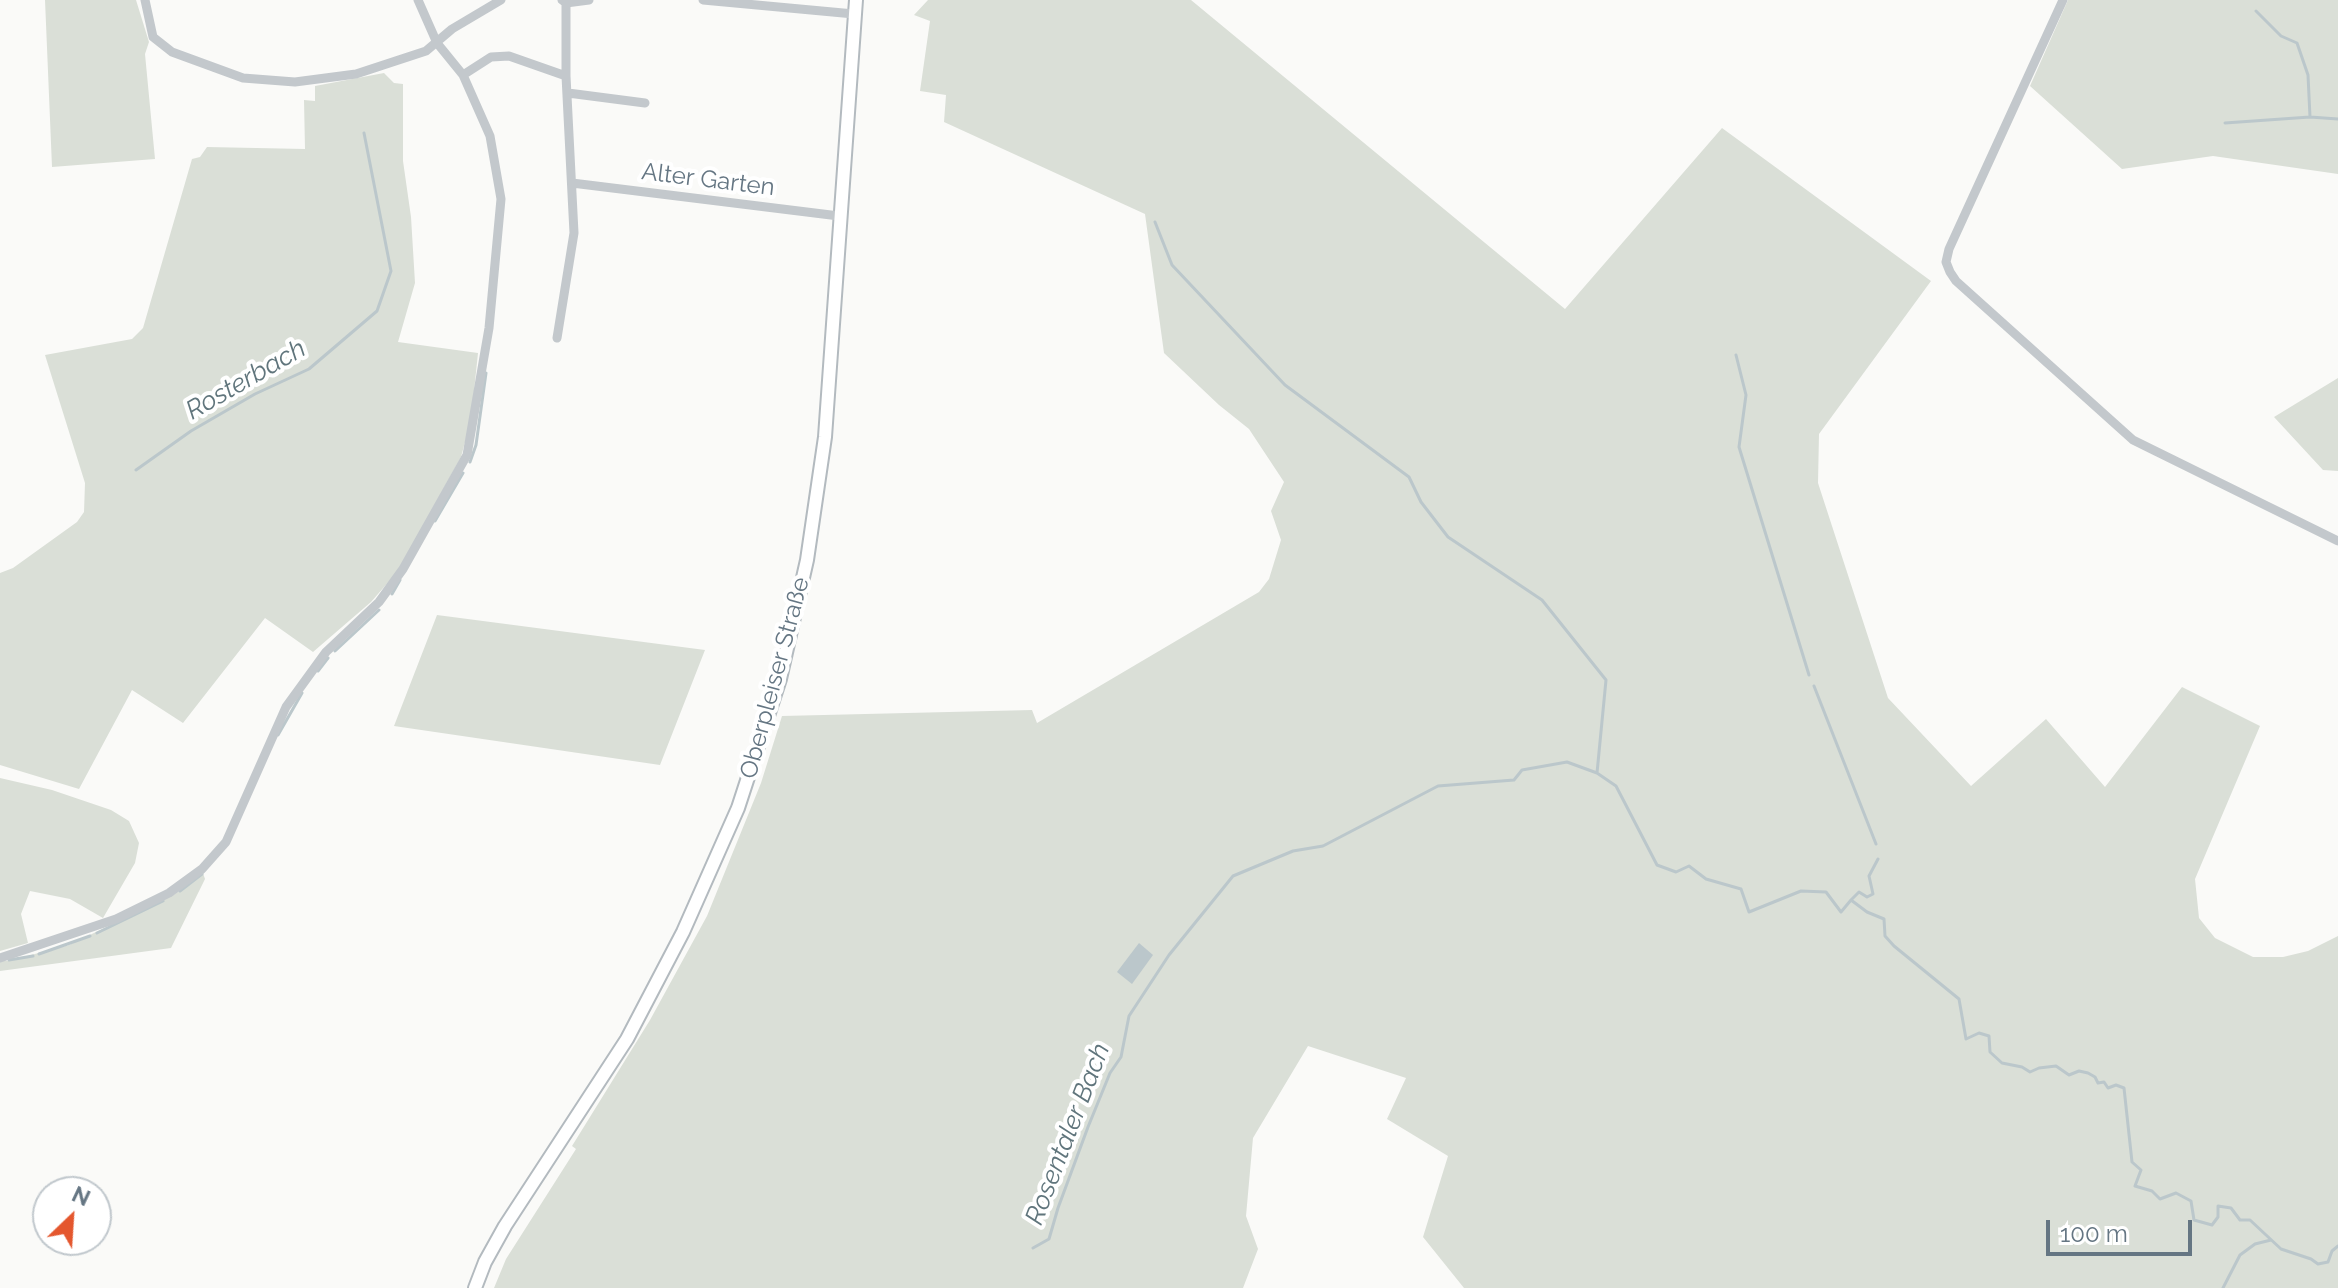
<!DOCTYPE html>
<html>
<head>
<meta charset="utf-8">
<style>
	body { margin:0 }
	#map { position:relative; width:2338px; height:1288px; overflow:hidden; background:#fafaf8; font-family:Raleway,sans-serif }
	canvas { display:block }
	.north { position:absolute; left:32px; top:1176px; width:80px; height:80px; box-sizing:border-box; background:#fff; border:2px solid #c1c8cd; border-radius:50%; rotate:25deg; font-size:22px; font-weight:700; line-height:32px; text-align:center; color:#657683 }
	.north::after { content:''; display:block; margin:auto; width:28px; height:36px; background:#e4572e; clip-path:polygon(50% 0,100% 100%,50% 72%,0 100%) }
	.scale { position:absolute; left:2046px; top:1220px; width:146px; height:36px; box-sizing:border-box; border:4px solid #657683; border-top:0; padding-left:10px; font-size:24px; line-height:28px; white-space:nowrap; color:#657683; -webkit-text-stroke:6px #fff; paint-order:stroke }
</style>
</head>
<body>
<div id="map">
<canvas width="2338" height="1288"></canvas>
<div class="north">N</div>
<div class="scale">100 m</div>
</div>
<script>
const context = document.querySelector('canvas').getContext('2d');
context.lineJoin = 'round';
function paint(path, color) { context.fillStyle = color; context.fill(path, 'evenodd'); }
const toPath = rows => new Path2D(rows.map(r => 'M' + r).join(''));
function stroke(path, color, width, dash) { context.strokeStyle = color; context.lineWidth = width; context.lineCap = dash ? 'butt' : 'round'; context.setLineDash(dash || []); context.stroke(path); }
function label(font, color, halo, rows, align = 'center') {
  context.font = font + ' Raleway,sans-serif'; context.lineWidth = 8; context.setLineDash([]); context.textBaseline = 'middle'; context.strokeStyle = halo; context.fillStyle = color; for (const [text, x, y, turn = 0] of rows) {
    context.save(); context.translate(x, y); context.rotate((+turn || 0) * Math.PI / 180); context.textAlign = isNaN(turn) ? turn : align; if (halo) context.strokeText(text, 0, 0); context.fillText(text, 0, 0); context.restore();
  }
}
paint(toPath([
	[45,0,136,0,149,42,145,54,155,159,52,167],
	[928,0,1191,0,1565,309,1722,128,1931,281,1819,434,1818,483,1888,698,1971,786,2046,719,2105,787,2182,687,2260,726,2195,879,2199,918,2215,938,2253,957,2283,957,2308,951,2338,936,2338,1288,1464,1288,1423,1237,1448,1156,1387,1119,1406,1078,1308,1046,1253,1138,1246,1216,1258,1249,1243,1288,494,1288,506,1259,576,1149,572,1146,650,1020,707,916,761,783,782,716,1032,710,1037,723,1259,592,1269,579,1281,540,1271,511,1284,482,1249,429,1219,405,1164,353,1145,214,944,122,946,95,920,91,930,21,914,15],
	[2068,0,2338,0,2338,174,2213,156,2122,169,2030,86],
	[384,73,394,83,403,84,403,161,411,217,415,283,398,342,478,353,471,420,461,457,398,571,371,602,313,652,265,618,183,723,132,690,79,789,0,765,0,573,13,568,77,522,84,512,85,483,45,355,132,339,143,328,192,159,200,157,207,147,305,149,304,100,315,101,315,86],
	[2338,378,2338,471,2323,470,2274,417],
	[437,615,705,650,660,765,394,726],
	[0,778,52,790,111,810,129,821,139,843,135,863,103,918,70,899,30,891,21,914,28,943,0,951],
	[203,873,205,879,171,948,0,971,0,961,8,961,69,945,175,894]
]), '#dadfd7');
paint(toPath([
	[1139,943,1153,955,1132,984,1117,972]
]), '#bbc7cb');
stroke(toPath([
	[2256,11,2281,36,2297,43,2308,75,2310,117],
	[2225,123,2310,117,2338,119],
	[1155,222,1172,265,1285,385,1409,477,1421,502,1448,537,1542,600,1606,680,1597,773],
	[1736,355,1746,395,1739,447,1809,675],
	[470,462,476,445,486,373],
	[136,470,191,431,255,394,309,369,377,311,391,271,364,133],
	[435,521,463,473],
	[392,594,400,580],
	[335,651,379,610],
	[318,671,328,658],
	[1814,686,1876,844],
	[278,735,302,693],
	[180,891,202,874],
	[1851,900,1859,892,1867,897,1873,894,1869,876,1878,859],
	[97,933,163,901],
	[39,954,90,936],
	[9,960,33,956],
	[1033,1248,1049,1239,1058,1208,1088,1127,1110,1073,1121,1057,1129,1016,1169,955,1233,876,1293,851,1323,846,1438,786,1514,780,1522,770,1567,762,1597,773,1616,786,1657,865,1676,872,1689,866,1706,879,1741,889,1749,912,1801,891,1826,892,1841,912,1851,900,1867,912,1884,919,1885,936,1894,946,1959,999,1966,1039,1979,1033,1989,1036,1990,1052,2002,1063,2022,1067,2030,1072,2039,1068,2056,1066,2069,1075,2079,1071,2088,1073,2095,1077,2098,1083,2104,1082,2108,1088,2116,1085,2124,1088,2132,1162,2141,1170,2135,1186,2152,1191,2160,1199,2176,1193,2191,1201,2194,1220,2212,1225,2218,1217,2218,1206,2231,1208,2240,1220,2250,1220,2281,1249,2311,1259,2318,1264,2328,1262,2332,1251,2338,1246],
	[2223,1288,2240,1255,2255,1244,2271,1240]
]), '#bbc7cb', 3);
const secondary = toPath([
	[475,1288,485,1262,505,1226,627,1039,683,932,738,808,780,679,807,560,825,437,856,0]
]);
stroke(secondary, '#b3babf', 16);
stroke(toPath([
	[145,0,153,37,172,52,243,78,295,82,356,74,426,51,452,29,501,0],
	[562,0,566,3,589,0],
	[703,0,854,14],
	[2063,0,1949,249,1946,262,1950,272,1956,281,2133,440,2338,541],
	[463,75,491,57,509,56,566,76],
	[568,93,645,103],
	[572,183,839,216],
	[557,338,574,233,566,76,566,3],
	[0,958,116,919,169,893,202,869,226,842,286,707,326,652,379,602,403,569,467,455,489,328,501,199,490,136,463,75,437,43,418,0]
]), '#c3c8cc', 9);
stroke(secondary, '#fff', 12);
label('24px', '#657683', '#fff', [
	["Alter Garten",708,180,7],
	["Oberpleiser Straße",775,678,-75]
]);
label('italic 26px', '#60757c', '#fff', [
	["Rosterbach",246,380,-30],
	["Rosentaler Bach",1068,1134,-69]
]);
</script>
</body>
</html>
